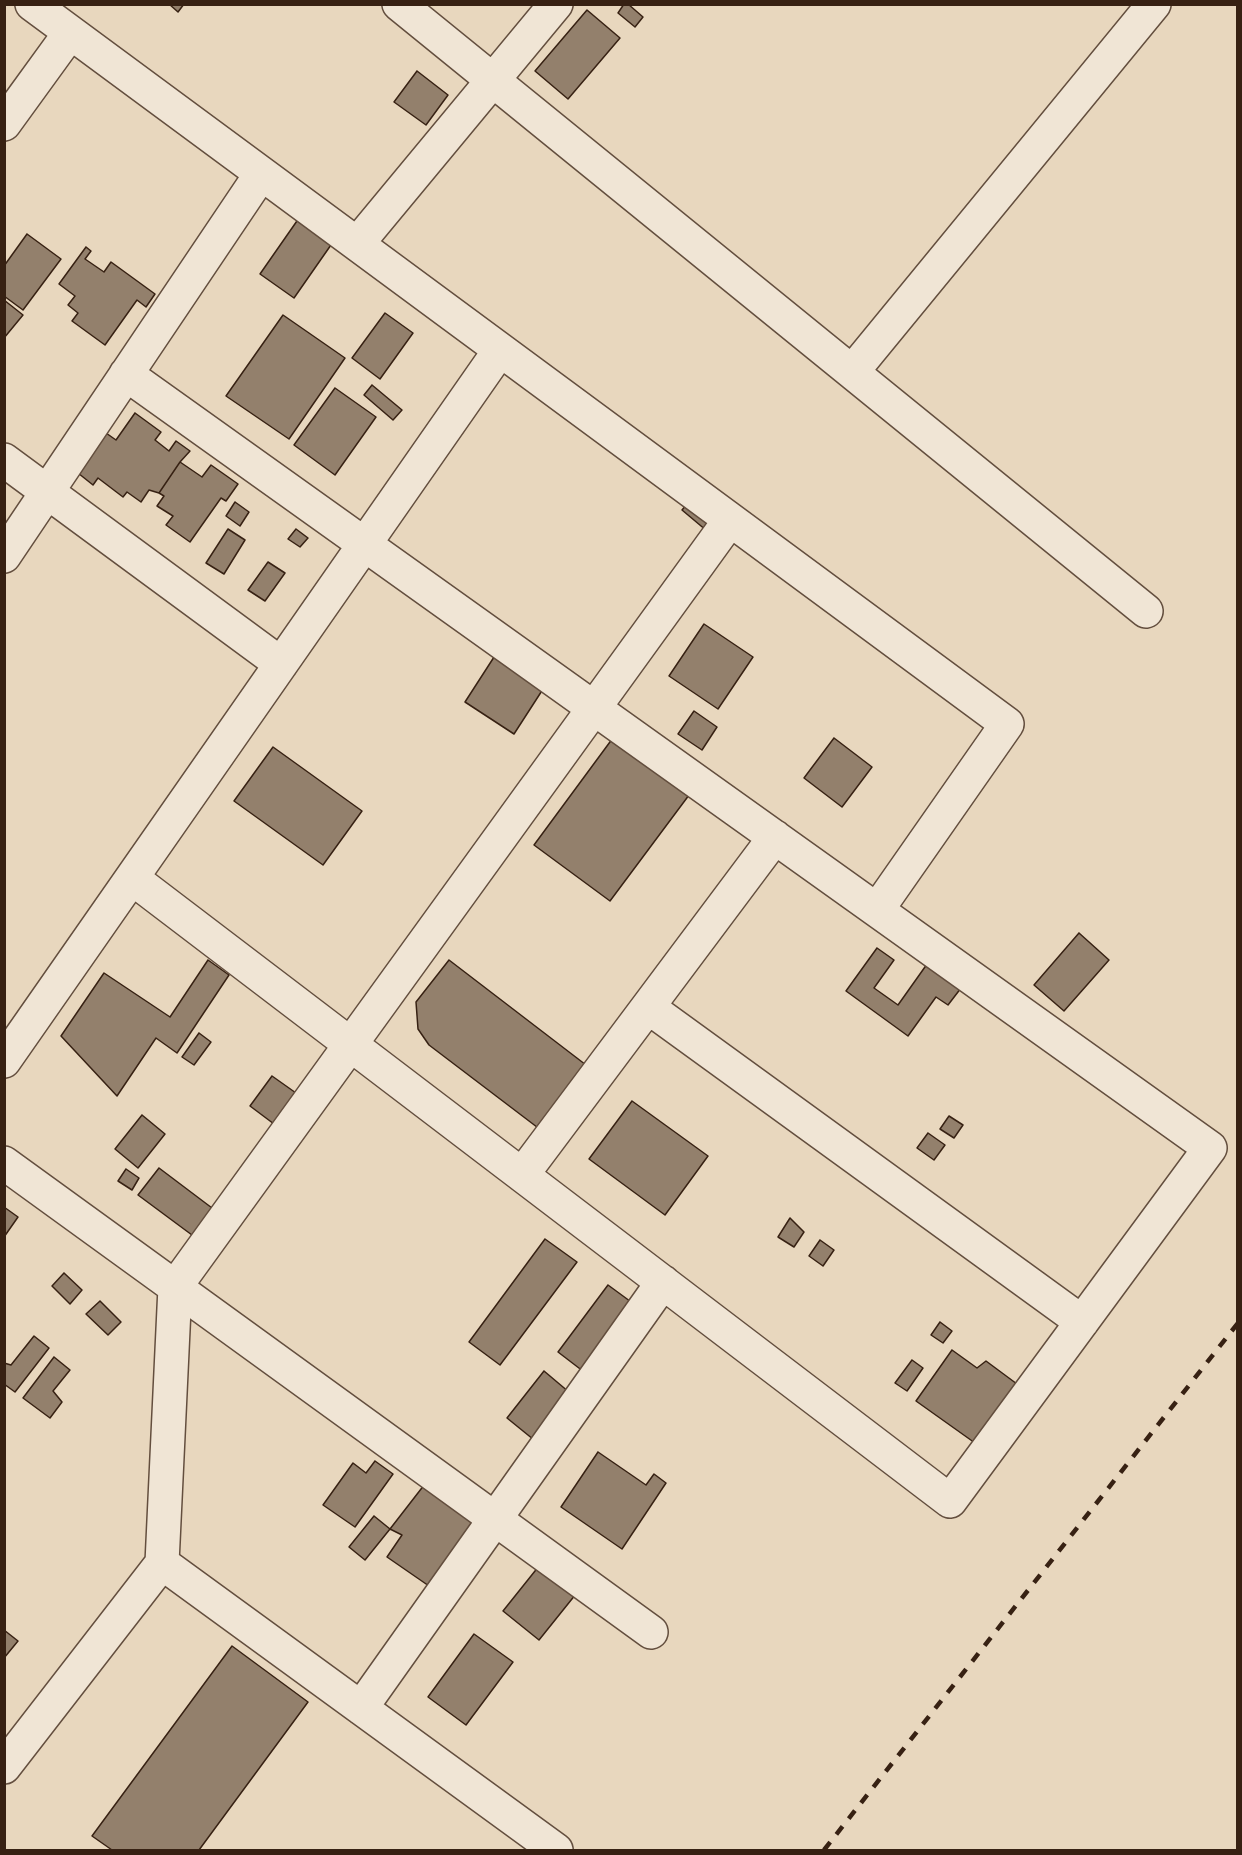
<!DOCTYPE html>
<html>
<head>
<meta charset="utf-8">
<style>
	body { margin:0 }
	#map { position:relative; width:1242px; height:1855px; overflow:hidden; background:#e8d7be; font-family:"Gentium Book Plus",serif }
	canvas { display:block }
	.frame { position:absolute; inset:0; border:6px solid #372113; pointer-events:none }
</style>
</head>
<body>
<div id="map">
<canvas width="1242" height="1855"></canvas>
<div class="frame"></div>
</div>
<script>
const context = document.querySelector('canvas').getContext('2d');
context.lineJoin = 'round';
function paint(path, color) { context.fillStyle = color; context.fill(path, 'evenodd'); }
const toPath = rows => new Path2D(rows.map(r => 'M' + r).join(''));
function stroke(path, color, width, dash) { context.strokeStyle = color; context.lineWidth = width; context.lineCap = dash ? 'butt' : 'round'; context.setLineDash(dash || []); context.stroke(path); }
const building = toPath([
	[169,4,184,4,178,12,169,4],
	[624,4,628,4,643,17,635,27,618,13,624,4],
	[587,10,620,38,568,99,535,71,587,10],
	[417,71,448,95,426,125,394,102,417,71],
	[306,208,340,232,294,298,260,274,306,208],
	[27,234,61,259,23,310,4,296,4,266,27,234],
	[86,247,91,251,85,259,104,272,111,262,155,294,146,307,137,300,105,345,72,321,78,313,68,305,75,296,59,284,86,247],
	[4,300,23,315,4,338,4,300],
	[385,313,413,333,380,379,352,358,385,313],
	[283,315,345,358,289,439,226,396,283,315],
	[372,385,402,410,393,420,364,395,372,385],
	[335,388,376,417,335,475,294,445,335,388],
	[135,413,161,432,155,440,169,451,176,441,190,451,180,462,159,493,149,490,141,502,127,492,123,497,98,478,93,485,78,473,106,433,116,440,135,413],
	[180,462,202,477,211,465,238,484,226,501,221,498,190,542,166,525,173,516,157,506,164,496,159,493,180,462],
	[692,498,717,519,707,531,682,510,692,498],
	[235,502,249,512,240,526,226,516,235,502],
	[228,529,245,540,224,574,206,563,228,529],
	[296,529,308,538,300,547,288,539,296,529],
	[268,562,285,573,265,601,248,590,268,562],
	[704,624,753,657,718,709,669,676,704,624],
	[496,654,545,686,514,734,465,702,496,654],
	[694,711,717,727,702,750,678,734,694,711],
	[621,727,698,783,610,901,534,845,621,727],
	[834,738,872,767,842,807,804,778,834,738],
	[273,747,362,811,323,865,234,801,273,747],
	[1079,933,1109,960,1064,1011,1034,985,1079,933],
	[877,948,894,960,874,988,898,1005,937,950,971,975,948,1005,936,997,908,1036,846,991,877,948],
	[208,960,229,975,177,1053,156,1038,117,1096,61,1036,104,973,170,1017,208,960],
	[449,960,603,1078,554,1140,429,1045,418,1029,416,1002,449,960],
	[199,1033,211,1042,194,1065,182,1057,199,1033],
	[272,1076,296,1093,274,1124,250,1106,272,1076],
	[632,1101,708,1156,665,1215,589,1159,632,1101],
	[142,1115,165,1134,138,1168,115,1149,142,1115],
	[949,1116,963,1125,954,1138,940,1129,949,1116],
	[928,1133,945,1145,934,1160,917,1148,928,1133],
	[159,1168,216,1211,196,1238,138,1195,159,1168],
	[126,1169,139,1178,132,1190,118,1181,126,1169],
	[4,1207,18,1217,4,1237,4,1207],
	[790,1218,804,1232,794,1247,778,1237,790,1218],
	[545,1239,577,1262,500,1365,469,1342,545,1239],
	[820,1240,834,1250,823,1266,809,1256,820,1240],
	[64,1273,82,1290,70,1304,52,1286,64,1273],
	[608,1285,638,1307,588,1375,558,1352,608,1285],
	[100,1301,121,1322,108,1335,86,1314,100,1301],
	[940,1322,952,1331,943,1343,931,1335,940,1322],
	[34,1336,49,1348,15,1392,4,1384,4,1363,11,1365,34,1336],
	[952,1350,977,1368,986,1361,1017,1384,975,1443,916,1401,952,1350],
	[54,1357,70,1370,53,1391,62,1402,50,1418,23,1398,54,1357],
	[912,1360,923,1368,907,1391,895,1383,912,1360],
	[544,1371,576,1398,539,1444,507,1418,544,1371],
	[598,1452,646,1485,654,1474,666,1483,622,1549,561,1507,598,1452],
	[375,1461,393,1474,355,1527,323,1505,353,1463,366,1473,375,1461],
	[435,1471,485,1507,429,1586,387,1557,402,1535,390,1529,435,1471],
	[374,1516,390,1529,365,1560,349,1547,374,1516],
	[551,1551,588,1579,539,1640,503,1611,551,1551],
	[4,1630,18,1641,4,1658,4,1630],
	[474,1634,513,1662,466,1725,428,1697,474,1634],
	[232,1646,308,1702,199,1850,112,1850,92,1836,232,1646]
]);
paint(building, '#93806c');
stroke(building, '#372113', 1.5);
const minor = toPath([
	[32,4,1007,724,877,910],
	[399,4,1146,611],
	[4,124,70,33],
	[357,244,556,4],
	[852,372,1154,4],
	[126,374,1210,1148,950,1501,132,878],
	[4,460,281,664],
	[4,556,261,174],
	[648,1007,1082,1322],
	[4,1061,500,350],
	[4,1163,651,1632],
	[522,1175,775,837],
	[162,1563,556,1850],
	[361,1708,663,1282],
	[4,1767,162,1563,175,1287,730,520]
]);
stroke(minor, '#634e3e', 36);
stroke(minor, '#f0e5d5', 33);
stroke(toPath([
	[824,1850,1238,1323]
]), '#372113', 4.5, [10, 10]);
</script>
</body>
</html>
